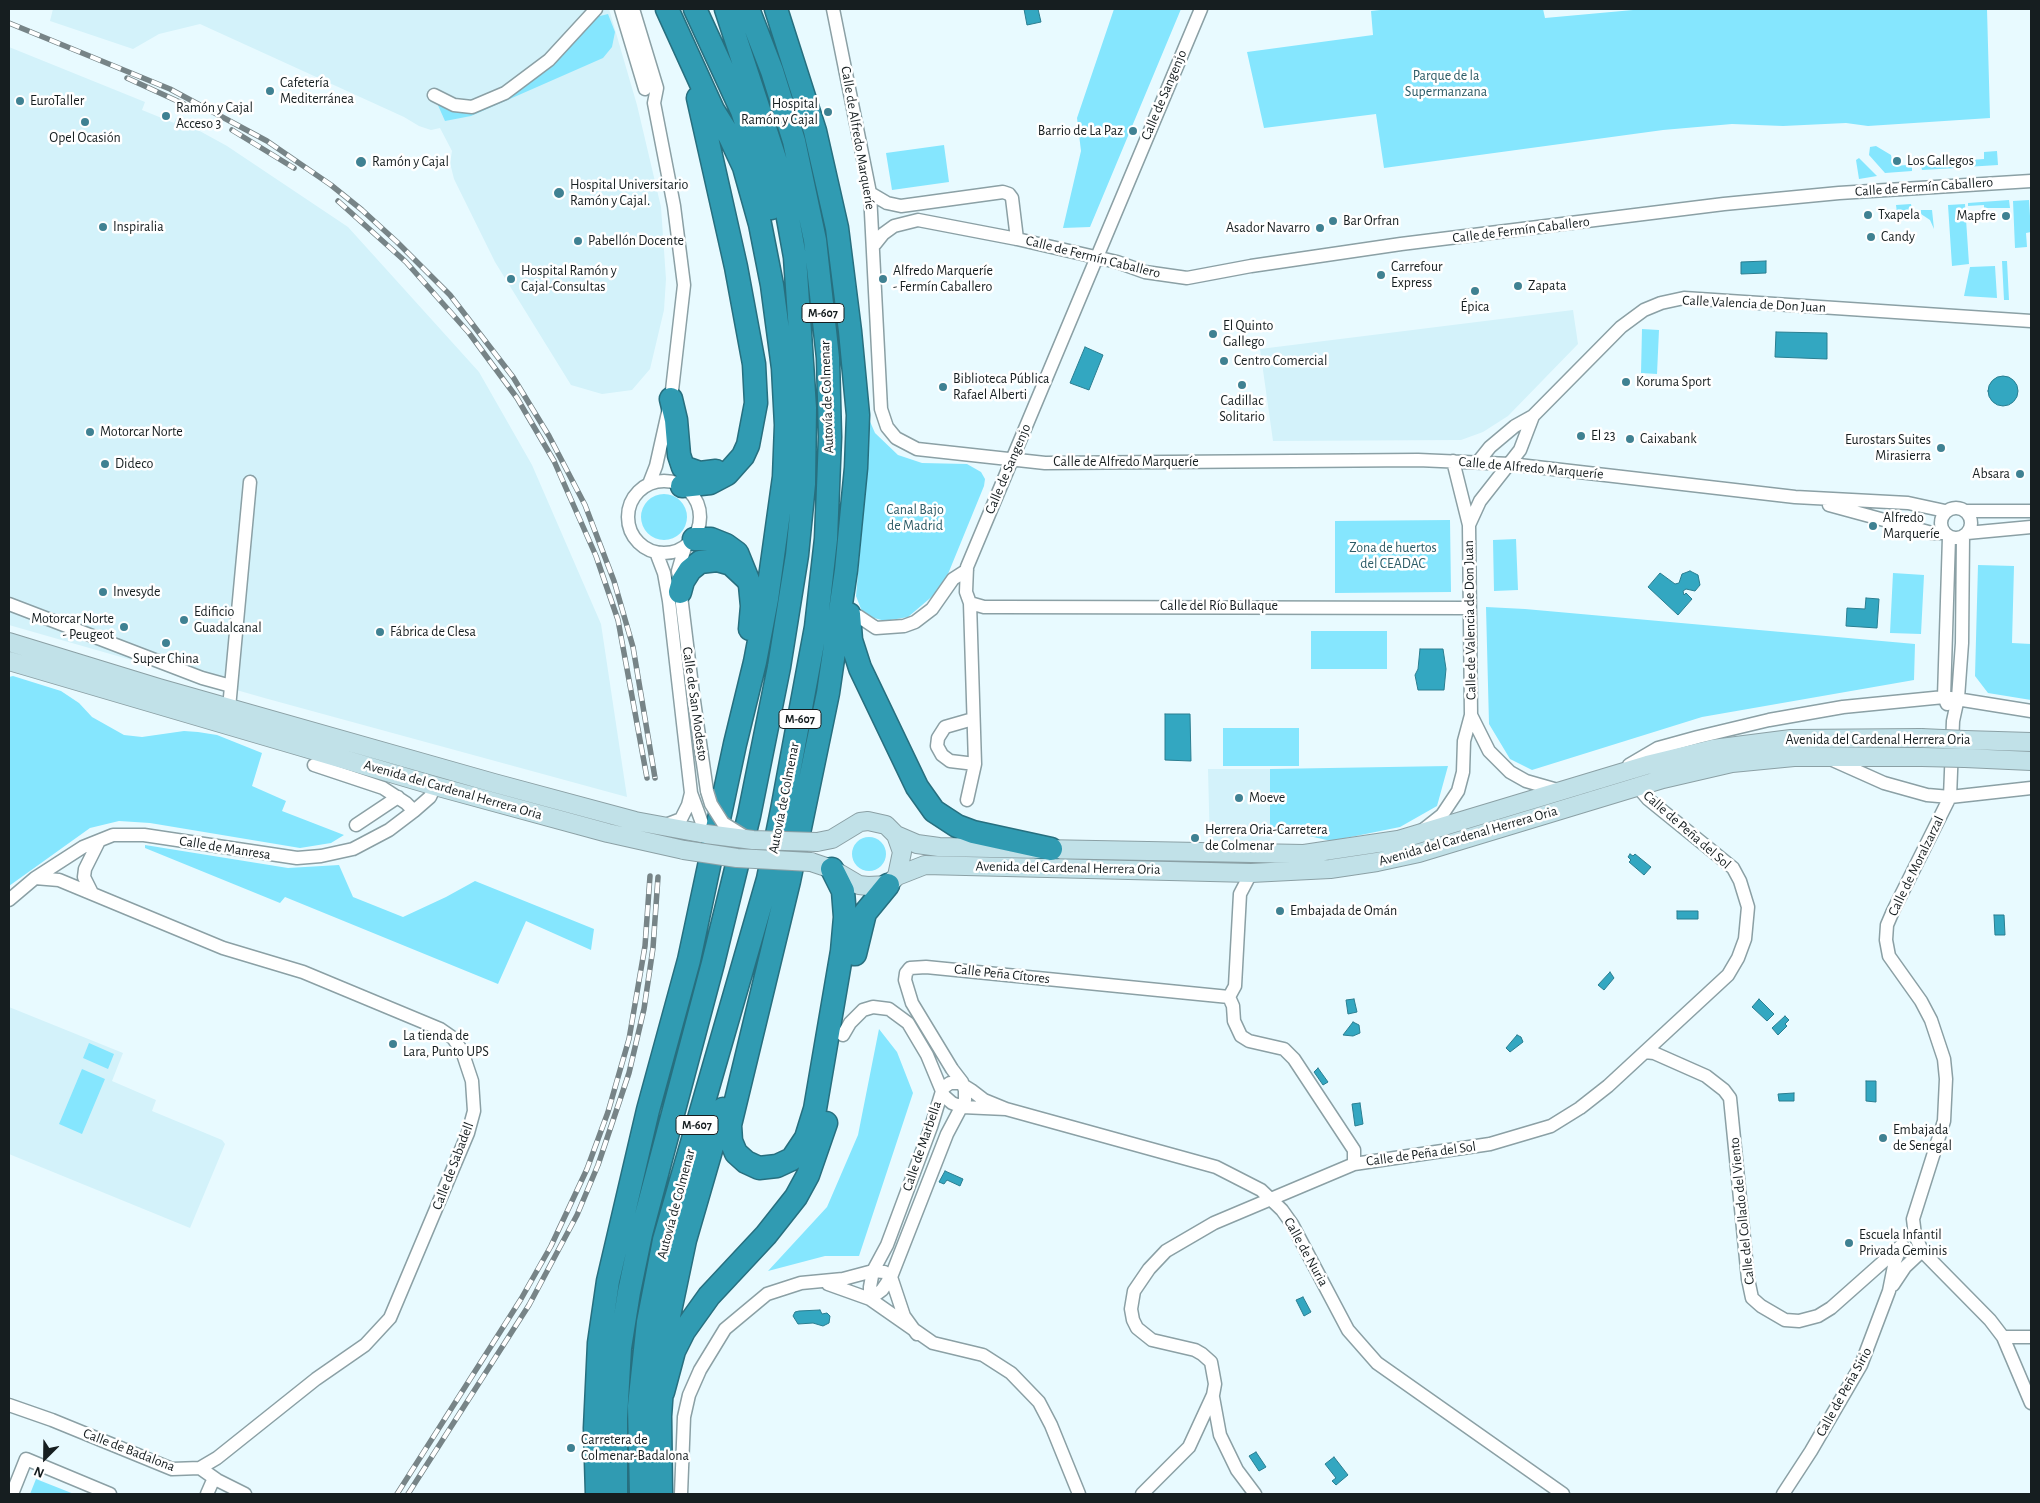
<!DOCTYPE html>
<html>
<head>
<meta charset="utf-8">
<style>
	body { margin:0 }
	#map { position:relative; width:2040px; height:1503px; overflow:hidden; background:#e8faff; font-family:"Alegreya Sans",sans-serif }
	canvas { display:block }
	.frame { position:absolute; inset:0; border:10px solid #161e20; pointer-events:none }
	.north { position:absolute; left:20px; top:1433px; width:50px; height:50px; -webkit-text-stroke:4px #fff; paint-order:stroke; rotate:203deg; font-size:14px; font-weight:700; line-height:20px; text-align:center; color:#161e20 }
	.north::after { content:''; display:block; margin:auto; width:18px; height:22px; background:#161e20; clip-path:polygon(50% 0,100% 100%,50% 72%,0 100%) }
</style>
</head>
<body>
<div id="map">
<canvas width="2040" height="1503"></canvas>
<div class="frame"></div>
<div class="north">N</div>
</div>
<script>
const context = document.querySelector('canvas').getContext('2d');
context.lineJoin = 'round';
function paint(path, color) { context.fillStyle = color; context.fill(path, 'evenodd'); }
const toPath = rows => new Path2D(rows.map(r => 'M' + r).join(''));
function stroke(path, color, width, dash) { context.strokeStyle = color; context.lineWidth = width; context.lineCap = dash ? 'butt' : 'round'; context.setLineDash(dash || []); context.stroke(path); }
function label(font, color, halo, rows, align = 'center') {
  context.font = font + ' "Alegreya Sans",sans-serif'; context.lineWidth = 5; context.setLineDash([]); context.textBaseline = 'middle'; context.strokeStyle = halo; context.fillStyle = color; for (const [text, x, y, turn = 0] of rows) {
    context.save(); context.translate(x, y); context.rotate((+turn || 0) * Math.PI / 180); context.textAlign = isNaN(turn) ? turn : align; if (halo) context.strokeText(text, 0, 0); context.fillText(text, 0, 0); context.restore();
  }
}
paint(toPath([
	[53,9,609,9,637,105,661,207,666,279,664,310,650,369,632,390,602,394,571,385,495,262,454,179,450,163,452,151,440,128,431,130,419,126,404,117,200,24,159,34,133,49,50,21],
	[9,47,145,102,142,110,174,123,176,118,227,146,348,227,479,372,532,465,601,624,627,797,268,699,9,625],
	[1573,310,1578,344,1508,416,1483,432,1461,440,1273,441,1260,349],
	[1208,769,1270,769,1270,847,1210,848],
	[9,1007,123,1053,112,1081,156,1100,152,1111,222,1140,225,1144,190,1228,9,1154]
]), '#d3f2fa');
paint(toPath([
	[1114,9,1181,9,1090,227,1063,228,1081,151,1077,118],
	[1390,9,1543,9,1545,18,1644,9,1987,9,1990,118,1868,126,1846,123,1783,126,1732,124,1663,130,1384,168,1376,114,1264,128,1247,52,1373,35,1371,11],
	[597,14,600,16,608,14,615,32,612,47,603,58,471,116,445,121,437,103,473,111,492,106,549,69],
	[944,145,949,182,892,190,886,153],
	[1876,146,1891,155,1893,166,1907,165,1912,167,1912,171,1885,173,1869,155,1870,147],
	[1997,151,1998,165,1966,167,1965,163,1970,163,1970,160,1984,159,1984,152],
	[1859,158,1877,176,1859,179,1856,160],
	[1952,161,1952,164,1956,163,1956,168,1922,170,1921,166,1925,163],
	[2009,200,2010,208,1984,208,1984,205,1968,206,1968,203],
	[2029,200,2031,232,2026,233,2027,247,2015,248,2013,201],
	[1911,204,1912,211,1897,213,1896,205],
	[1965,204,1969,264,1952,266,1948,205],
	[1921,210,1932,210,1934,229,1930,220,1921,214],
	[2002,261,2007,261,2009,300,2004,300],
	[1995,266,1997,298,1964,296,1970,267],
	[1642,329,1659,330,1657,374,1641,373],
	[868,417,875,433,898,455,922,463,967,464,981,472,985,479,984,486,948,574,935,594,908,617,885,621,867,616,861,609,856,596,866,484],
	'641 517a23 23 0 1 1 46 0a23 23 0 1 1-46 0Z',
	[1450,520,1451,592,1335,593,1335,521],
	[1516,539,1518,590,1494,591,1493,540],
	[1978,565,2014,566,2012,643,2031,644,2031,700,1988,693,1975,676],
	[1893,573,1924,575,1921,634,1890,633],
	[1486,607,1525,609,1915,644,1914,680,1702,717,1532,770,1510,759,1489,724],
	[1311,631,1387,631,1387,669,1311,669],
	[13,676,61,691,79,703,92,717,124,735,142,737,184,731,198,732,217,735,262,753,252,786,286,801,282,811,344,835,331,843,300,848,150,823,119,821,90,828,9,886,9,677],
	[1223,728,1299,728,1299,766,1223,766],
	[1448,766,1437,806,1400,827,1331,841,1270,827,1270,769],
	'852 854a17 17 0 1 1 34 0a17 17 0 1 1-34 0Z',
	[145,845,288,868,339,865,353,897,403,917,446,897,475,881,594,929,591,950,526,921,498,984,285,897,280,903,145,848],
	[879,1029,897,1052,913,1093,859,1256,825,1256,768,1271,827,1207,858,1135],
	[89,1043,114,1054,108,1069,83,1058],
	[82,1069,105,1079,82,1134,59,1124],
	[36,1479,74,1494,30,1494]
]), '#85e6fe');
const water = toPath([
	[1024,9,1038,9,1041,22,1027,25,1024,9],
	[1766,261,1766,273,1741,274,1741,262,1766,261],
	[1776,332,1827,333,1827,359,1775,357,1776,332],
	[1085,347,1103,355,1089,390,1070,383,1085,347],
	'1988 391a15 15 0 1 1 30 0a15 15 0 1 1-30 0Z',
	[1690,571,1698,575,1700,585,1695,591,1686,589,1683,591,1684,595,1686,593,1692,599,1678,615,1648,587,1660,573,1675,584,1679,583,1682,574,1690,571],
	[1866,598,1879,599,1877,628,1846,626,1847,608,1865,609,1866,598],
	[1420,649,1443,649,1446,669,1444,690,1418,690,1415,675,1418,669,1420,649],
	[1165,714,1190,714,1191,761,1165,760,1165,714],
	[1630,854,1633,856,1635,854,1651,867,1644,875,1629,862,1631,860,1628,857,1630,854],
	[1677,911,1698,911,1698,919,1677,919,1677,911],
	[1994,915,2004,915,2005,935,1995,935,1994,915],
	[1610,972,1614,978,1604,990,1598,985,1610,972],
	[1354,999,1357,1012,1348,1014,1346,1000,1354,999],
	[1759,999,1774,1014,1767,1021,1752,1007,1759,999],
	[1785,1016,1789,1020,1785,1024,1787,1026,1778,1035,1772,1028,1785,1016],
	[1353,1022,1359,1025,1360,1033,1353,1036,1343,1035,1353,1022],
	[1517,1035,1521,1037,1523,1042,1510,1052,1506,1048,1517,1035],
	[1318,1068,1328,1082,1323,1085,1314,1072,1318,1068],
	[1866,1081,1876,1081,1876,1102,1866,1101,1866,1081],
	[1794,1093,1794,1101,1779,1101,1778,1094,1794,1093],
	[1360,1103,1363,1124,1355,1126,1352,1104,1360,1103],
	[945,1171,963,1179,960,1186,947,1180,944,1184,939,1182,945,1171],
	[1303,1297,1311,1312,1304,1316,1296,1300,1303,1297],
	[820,1310,822,1314,827,1313,830,1316,829,1323,823,1326,813,1323,798,1324,793,1316,795,1312,799,1311,820,1310],
	[1256,1452,1266,1467,1259,1471,1249,1456,1256,1452],
	[1334,1457,1348,1475,1336,1485,1332,1481,1336,1478,1325,1464,1334,1457]
]);
paint(water, '#33a7c1');
stroke(water, '#2a7e91', 1);
const street = toPath([
	[621,9,645,89],
	[633,9,657,88,654,103,674,206,684,285,671,399,656,466,649,484],
	[833,9,870,193,881,409,887,427,896,438,917,449,1045,463,1418,460,1510,464,1795,497,1908,503,1945,511],
	[434,95,454,105,472,107,505,93,549,60,596,9],
	[870,193,887,203,901,206,1003,192,1009,194,1012,198,1017,239],
	[875,244,883,234,894,226,918,220,1017,239,1117,262,1145,272,1187,278,1251,266,1401,244,1724,204,1839,193,2031,181],
	[1478,462,1490,447,1515,426,1533,416,1621,327,1644,310,1661,303,1684,298,2031,321],
	'628 517a36 36 0 1 1 72 0a36 36 0 1 1-72 0Z',
	[1829,505,1932,533,1944,533],
	'1941 523a15 15 0 1 1 30 0a15 15 0 1 1-30 0Z',
	[1965,511,2031,511],
	[1469,525,1480,501,1520,450,1533,416],
	[1967,533,2031,527],
	[1963,536,1962,643,1958,698,1953,721,1950,797,1893,911,1887,925,1886,940,1889,956,1921,1001,1931,1020,1944,1059,1946,1079,1944,1121,1913,1219,1915,1235,1922,1251,1990,1320,2003,1337,2031,1403],
	[685,547,678,571,693,694,707,791],
	[656,552,664,573,669,601,691,793,706,834],
	[970,603,984,607,1001,607,1469,608],
	[9,604,202,678,231,686],
	[858,616,876,628,904,626,915,622,932,609,953,579,967,570],
	[1947,704,1944,697,1949,537],
	[229,708,250,482],
	[1471,715,1489,751,1510,772,1526,781,1561,791],
	[973,719,945,727,938,738,937,746,942,755,950,761,975,764],
	[1828,758,1884,783,1927,795,1950,797,2031,788],
	[314,765,383,788,406,803,414,811],
	[1629,765,1658,748,1698,737,1769,720,1843,707,1944,697,2031,711],
	[967,800,975,764,970,603,966,592,967,567,1201,9],
	[356,825,398,797],
	[663,826,681,819,688,805,691,793],
	[1423,830,1442,815,1458,791,1463,772,1464,741,1471,715,1469,525,1453,461],
	[92,893,84,877,85,869,99,841],
	[9,900,35,878,83,847,113,835,144,835,297,858,321,856,353,849,389,830,414,811,430,797,435,786],
	[1229,997,1233,1006,1234,1021,1241,1036,1249,1041,1284,1049,1294,1059,1354,1150,1354,1164],
	[1229,997,1235,986,1240,894,1251,873],
	[843,1035,850,1023,863,1010,873,1007,889,1009,908,1023,927,1055,944,1096,952,1103,962,1107,1006,1109,1216,1167,1261,1190,1282,1210,1292,1224,1348,1330,1377,1363,1563,1494],
	[1645,1052,1654,1053,1706,1076,1724,1090,1730,1098,1748,1279,1752,1298,1761,1306,1785,1320,1799,1321,1818,1316,1831,1308,1902,1245],
	[1006,1109,984,1100,971,1090,963,1085,960,1083,950,1083,943,1088,931,1127,887,1245,873,1271,870,1287,870,1299,882,1290,891,1277,947,1134,965,1100,965,1090,963,1085,962,1082,952,1069,912,1003,905,980,906,973,910,968,926,967,1229,997],
	[828,1284,870,1299,933,1343,983,1355,1011,1373,1039,1402,1051,1425,1079,1494],
	[1893,1285,1905,1267,1922,1251],
	[2003,1337,2031,1337],
	[1213,1397,1220,1435,1237,1470,1255,1494],
	[9,1405,52,1420,172,1469,200,1468,217,1458,316,1379,365,1345,390,1318,468,1133,474,1111,472,1081,462,1051,453,1038,440,1029,303,972,223,948,59,880,35,878],
	[200,1468,217,1480,245,1494],
	[12,1494,26,1459,110,1494],
	[207,1494,214,1478],
	[681,1494,684,1417,689,1395,700,1370,725,1329,767,1294,801,1283,843,1279,873,1271,884,1272,891,1277,904,1316,917,1334],
	[1142,1494,1189,1447,1213,1395,1215,1384,1211,1362,1202,1354,1195,1350,1152,1340,1137,1328,1133,1320,1131,1309,1134,1291,1149,1269,1166,1251,1214,1223,1354,1164,1490,1144,1551,1126,1580,1108,1608,1086,1728,975,1738,958,1745,939,1748,907,1740,881,1733,868,1648,799,1637,786],
	[1783,1494,1811,1451,1861,1365,1889,1291,1895,1261,1900,1249]
]);
const secondary = toPath([
	[9,642,159,688,494,783,635,821,706,834],
	[9,661,435,786,608,833,684,850],
	[1965,740,2031,742],
	[1965,758,2031,761],
	[896,835,917,844,939,847,1304,854,1398,840,1647,765,1713,749,1791,739,1921,738],
	[817,842,832,839,860,822,868,821,886,825,896,835,902,852,897,876],
	[811,862,832,869,859,885,868,886,888,885,897,876,925,865,1251,873,1330,869,1377,862,1419,853,1663,779,1732,763,1794,757,1922,757]
]);
const highway = toPath([
	[695,9,742,111,764,176,771,208],
	[776,9,815,131,837,228,850,331,858,415,856,468,846,570,828,693,789,881,730,1125,731,1141,736,1153,746,1162,759,1168,777,1166,792,1159,806,1138,815,1109,842,951,845,917,843,891,832,869],
	[671,399,676,420,679,455,683,467,700,473,716,471],
	[682,486,710,483,727,474,743,456,748,445,756,403,754,364,736,267,698,98],
	[694,539,711,539,726,545,737,553,750,585,752,606,750,629],
	[680,592,683,581,690,570,700,562,717,560,731,564,746,578],
	[849,614,851,640,860,668,917,787,934,811,957,826,973,832,1051,849],
	[855,954,865,913,888,885],
	[663,1392,674,1351,684,1331,709,1296,766,1235,796,1197,808,1175,826,1123],
	[597,1494,595,1428,599,1343,608,1281,648,1110,689,960,735,744,755,662,767,599,784,477,786,425,783,368,772,285,760,224,744,167,730,137,713,110,667,9],
	[616,1494,616,1418,620,1348,629,1292,641,1234,713,963,749,816,779,667,797,555,804,484,805,408,795,257,780,174,726,9],
	[641,1494,639,1406,648,1322,664,1240,768,879,782,810,816,627,826,539,830,437,828,358,815,240,794,141,772,71,748,9],
	[661,1494,660,1416,665,1345,669,1316,685,1240,723,1109]
]);
stroke(street, '#8ba0a5', 15);
stroke(secondary, '#8ba0a5', 20);
stroke(highway, '#276f7f', 25);
stroke(street, '#fff', 12);
stroke(secondary, '#c1e1e8', 18);
stroke(highway, '#309bb2', 22);
const rail = toPath([
	[9,23,170,89,267,141,331,185,362,210,397,242,450,295,513,377,549,436,585,505,614,581,633,647,655,778],
	[127,78,184,104],
	[232,130,294,168],
	[338,201,406,262,469,333,517,398,554,461,596,556,618,620,647,778],
	[397,1494,521,1299,551,1246,587,1169,608,1112,629,1039,645,946,650,876],
	[408,1494,529,1305,577,1215,598,1165,629,1073,644,1009,653,948,658,877]
]);
stroke(rail, '#778487', 5.5);
stroke(rail, '#fff', 4, [11]);
const streetBridge = toPath([
	[707,791,711,804,723,823,744,836]
]);
const secondaryBridge = toPath([
	[1921,738,1965,740],
	[1922,757,1965,758],
	[706,834,753,840,817,842],
	[684,850,737,858,811,862]
]);
stroke(streetBridge, '#8ba0a5', 15, []);
stroke(secondaryBridge, '#8ba0a5', 20, []);
stroke(streetBridge, '#fff', 12);
stroke(secondaryBridge, '#c1e1e8', 18);
for (const [x, y, r, color] of [
	[270,91,5,"#3f8192"],
	[20,101,5,"#3f8192"],
	[828,112,5,"#3f8192"],
	[166,116,5,"#3f8192"],
	[85,122,5,"#3f8192"],
	[1133,131,5,"#3f8192"],
	[1897,161,5,"#3f8192"],
	[361,162,6,"#3f8192"],
	[559,193,6,"#3f8192"],
	[1868,215,5,"#3f8192"],
	[2006,216,5,"#3f8192"],
	[1333,221,5,"#3f8192"],
	[103,227,5,"#3f8192"],
	[1320,228,5,"#3f8192"],
	[1871,237,5,"#3f8192"],
	[578,241,5,"#3f8192"],
	[1381,275,5,"#3f8192"],
	[511,279,5,"#3f8192"],
	[883,279,5,"#3f8192"],
	[1518,286,5,"#3f8192"],
	[1475,291,5,"#3f8192"],
	[1213,334,5,"#3f8192"],
	[1224,361,5,"#3f8192"],
	[1626,382,5,"#3f8192"],
	[1242,385,5,"#3f8192"],
	[943,387,5,"#3f8192"],
	[90,432,5,"#3f8192"],
	[1581,436,5,"#3f8192"],
	[1630,439,5,"#3f8192"],
	[1941,448,5,"#3f8192"],
	[105,464,5,"#3f8192"],
	[2020,474,5,"#3f8192"],
	[1873,526,5,"#3f8192"],
	[103,592,5,"#3f8192"],
	[184,620,5,"#3f8192"],
	[124,627,5,"#3f8192"],
	[380,632,5,"#3f8192"],
	[166,643,5,"#3f8192"],
	[1239,798,5,"#3f8192"],
	[1195,838,5,"#3f8192"],
	[1280,911,5,"#3f8192"],
	[393,1044,5,"#3f8192"],
	[1883,1138,5,"#3f8192"],
	[1849,1243,5,"#3f8192"],
	[571,1448,5,"#3f8192"]
]) { const dot = new Path2D(); dot.arc(x, y, r, 0, 2 * Math.PI); context.fillStyle = color; context.fill(dot); stroke(dot, '#fff', 2); }
for (const [x, y, w] of [
	[823,313,42],
	[800,719,42],
	[697,1125,42]
]) { const box = new Path2D(); box.roundRect(x - w / 2, y - 9.5, w, 19, 4); context.fillStyle = '#fff'; context.fill(box); stroke(box, '#161e20', 1); }
label('bold 12px', '#161e20', null, [
	["M-607",823,313],
	["M-607",800,719],
	["M-607",697,1125]
]);
label('14px', '#2d5c67', '#fff', [
	["Parque de la",1446,76],
	["Supermanzana",1446,92],
	["Canal Bajo",915,510],
	["de Madrid",915,526],
	["Zona de huertos",1393,548],
	["del CEADAC",1393,564]
]);
label('14px', '#161e20', '#fff', [
	["Cafetería",280,83],
	["Mediterránea",280,99],
	["EuroTaller",30,101],
	["Hospital",818,104,"right"],
	["Ramón y Cajal",818,120,"right"],
	["Ramón y Cajal",176,108],
	["Acceso 3",176,124],
	["Barrio de La Paz",1123,131,"right"],
	["Opel Ocasión",85,138,"center"],
	["Los Gallegos",1907,161],
	["Ramón y Cajal",372,162],
	["Hospital Universitario",570,185],
	["Ramón y Cajal.",570,201],
	["Txapela",1878,215],
	["Mapfre",1996,216,"right"],
	["Bar Orfran",1343,221],
	["Inspiralia",113,227],
	["Asador Navarro",1310,228,"right"],
	["Candy",1881,237],
	["Pabellón Docente",588,241],
	["Carrefour",1391,267],
	["Express",1391,283],
	["Hospital Ramón y",521,271],
	["Cajal-Consultas",521,287],
	["Alfredo Marqueríe",893,271],
	["- Fermín Caballero",893,287],
	["Zapata",1528,286],
	["Épica",1475,307,"center"],
	["El Quinto",1223,326],
	["Gallego",1223,342],
	["Centro Comercial",1234,361],
	["Biblioteca Pública",953,379],
	["Rafael Alberti",953,395],
	["Koruma Sport",1636,382],
	["Cadillac",1242,401,"center"],
	["Solitario",1242,417,"center"],
	["Motorcar Norte",100,432],
	["El 23",1591,436],
	["Caixabank",1640,439],
	["Eurostars Suites",1931,440,"right"],
	["Mirasierra",1931,456,"right"],
	["Dideco",115,464],
	["Absara",2010,474,"right"],
	["Alfredo",1883,518],
	["Marqueríe",1883,534],
	["Invesyde",113,592],
	["Edificio",194,612],
	["Guadalcanal",194,628],
	["Motorcar Norte",114,619,"right"],
	["- Peugeot",114,635,"right"],
	["Fábrica de Clesa",390,632],
	["Super China",166,659,"center"],
	["Moeve",1249,798],
	["Herrera Oria-Carretera",1205,830],
	["de Colmenar",1205,846],
	["Embajada de Omán",1290,911],
	["La tienda de",403,1036],
	["Lara, Punto UPS",403,1052],
	["Embajada",1893,1130],
	["de Senegal",1893,1146],
	["Escuela Infantil",1859,1235],
	["Privada Geminis",1859,1251],
	["Carretera de",581,1440],
	["Colmenar-Badalona",581,1456]
], 'left');
label('14px', '#161e20', '#fff', [
	["Calle de Sangenjo",1164,95,-67],
	["Calle de Alfredo Marqueríe",858,138,80],
	["Calle de Fermín Caballero",1924,187,-4],
	["Calle de Fermín Caballero",1521,230,-7],
	["Calle de Fermín Caballero",1093,257,14],
	["Calle Valencia de Don Juan",1754,304,3],
	["Autovía de Colmenar",827,397,-92],
	["Calle de Alfredo Marqueríe",1126,462],
	["Calle de Alfredo Marqueríe",1531,468,5],
	["Calle de Sangenjo",1008,469,-67],
	["Calle del Río Bullaque",1219,606],
	["Calle de Valencia de Don Juan",1470,620,-91],
	["Calle de San Modesto",695,704,82],
	["Avenida del Cardenal Herrera Oria",1878,740],
	["Avenida del Cardenal Herrera Oria",453,790,16],
	["Autovía de Colmenar",784,798,-79],
	["Calle de Peña del Sol",1687,830,41],
	["Avenida del Cardenal Herrera Oria",1468,836,-16],
	["Calle de Manresa",225,848,9],
	["Calle de Moralzarzal",1916,866,-64],
	["Avenida del Cardenal Herrera Oria",1068,868,1],
	["Calle Peña Cítores",1002,974,6],
	["Calle de Marbella",922,1146,-71],
	["Calle de Peña del Sol",1421,1154,-8],
	["Calle de Sabadell",453,1166,-69],
	["Autovía de Colmenar",676,1204,-75],
	["Calle del Collado del Viento",1742,1211,-96],
	["Calle de Nuria",1306,1252,61],
	["Calle de Peña Sirio",1844,1392,-61],
	["Calle de Badalona",129,1450,21]
]);
</script>
</body>
</html>
